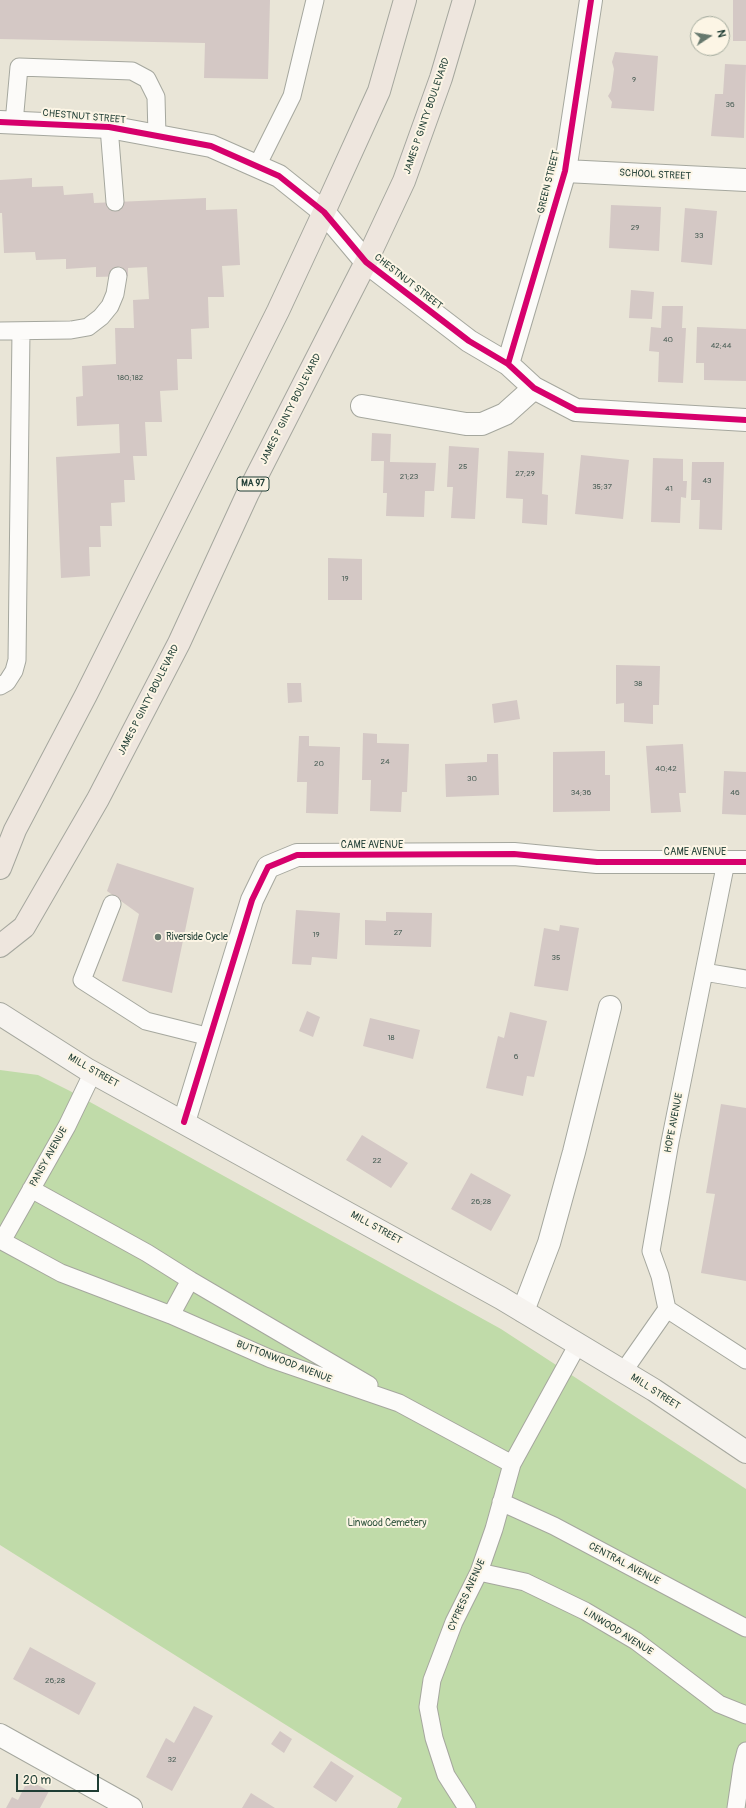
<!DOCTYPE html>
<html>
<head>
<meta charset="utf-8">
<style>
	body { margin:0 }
	#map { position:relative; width:746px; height:1808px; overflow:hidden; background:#e9e5d7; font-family:Pangolin,sans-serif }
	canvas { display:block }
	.north { position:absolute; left:690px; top:16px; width:40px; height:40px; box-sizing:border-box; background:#fcf5e5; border:1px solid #a4ab9e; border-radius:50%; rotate:78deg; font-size:11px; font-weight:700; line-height:16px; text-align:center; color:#1f3d34 }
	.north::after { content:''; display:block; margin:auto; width:14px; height:18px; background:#66786d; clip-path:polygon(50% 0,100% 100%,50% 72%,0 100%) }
	.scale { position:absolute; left:16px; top:1774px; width:83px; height:18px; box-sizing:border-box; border:2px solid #1f3d34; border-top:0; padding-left:5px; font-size:12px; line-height:14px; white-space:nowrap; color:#1f3d34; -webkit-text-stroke:3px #fcf5e5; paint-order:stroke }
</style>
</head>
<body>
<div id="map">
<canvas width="746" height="1808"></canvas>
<div class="north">N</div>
<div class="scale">20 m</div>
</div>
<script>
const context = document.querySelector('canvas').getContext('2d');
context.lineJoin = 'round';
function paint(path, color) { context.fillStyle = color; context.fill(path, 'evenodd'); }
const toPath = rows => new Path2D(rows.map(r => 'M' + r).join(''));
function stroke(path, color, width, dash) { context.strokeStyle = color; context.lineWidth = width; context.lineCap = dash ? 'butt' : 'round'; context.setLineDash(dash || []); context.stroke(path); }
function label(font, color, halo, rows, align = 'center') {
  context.font = font + ' Pangolin,sans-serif'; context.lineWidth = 4; context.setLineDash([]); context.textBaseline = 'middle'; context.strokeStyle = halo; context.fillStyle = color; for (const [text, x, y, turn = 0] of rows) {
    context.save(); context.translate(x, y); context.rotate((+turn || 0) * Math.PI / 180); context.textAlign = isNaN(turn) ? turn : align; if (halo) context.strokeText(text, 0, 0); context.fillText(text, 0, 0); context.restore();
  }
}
paint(toPath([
	[0,1070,38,1075,70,1091,501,1329,746,1489,746,1808,397,1808,402,1798,0,1545]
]), '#c0dba9');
paint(toPath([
	[0,0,270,0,268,79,204,78,205,43,0,39],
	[733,0,746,0,746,41,733,41],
	[615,52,658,56,654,111,611,108,612,102,608,96,611,91,614,69,612,62],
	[725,64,746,65,744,138,711,136,715,94,723,94],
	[32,178,32,187,63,186,64,195,93,193,94,203,206,198,206,210,237,209,240,265,222,266,224,297,208,297,209,328,191,329,192,359,177,359,178,390,160,391,162,422,145,422,147,456,133,456,135,480,124,480,125,502,111,503,112,526,100,526,101,547,89,547,90,576,61,578,56,457,120,453,119,424,77,426,76,397,83,396,82,366,116,364,115,328,134,328,133,300,149,299,147,267,128,268,128,276,96,277,96,267,66,269,66,259,36,260,35,252,4,253,2,213,0,213,0,180],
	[611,205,661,207,659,251,609,248],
	[685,208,717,211,712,265,681,262],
	[631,290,654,292,652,319,629,318],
	[662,306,683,306,682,328,686,328,683,383,658,382,659,352,649,351,651,327,661,328],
	[697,327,746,329,746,381,704,380,704,363,696,363],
	[372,433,391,434,390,462,436,463,434,491,425,491,424,517,386,516,387,493,383,493,384,461,371,461],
	[449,446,479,448,475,519,451,518,453,487,447,487],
	[508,451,544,453,542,494,548,495,547,525,522,523,523,499,506,498],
	[581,455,629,460,623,519,575,514],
	[653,458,683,459,683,481,687,481,686,498,681,497,680,523,651,522],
	[692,462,724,462,722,530,699,529,700,500,691,500],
	[328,558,362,559,362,600,328,600],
	[616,665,660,666,659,705,653,705,653,724,624,722,624,703,616,704],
	[287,683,301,683,302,702,288,703],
	[517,700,520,719,494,723,492,704],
	[363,733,377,734,377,743,409,744,407,792,402,792,401,812,370,811,371,780,362,780],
	[299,736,309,736,309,746,340,747,338,814,306,813,307,782,297,782],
	[683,744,686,793,679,793,681,812,651,813,646,746],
	[605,751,605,775,610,775,610,811,553,812,553,752],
	[487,754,498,754,499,795,446,797,445,764,487,762],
	[724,771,746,772,746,815,722,814],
	[117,863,194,888,172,993,122,981,139,914,107,891],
	[296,910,340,913,337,959,312,957,311,965,292,964],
	[386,912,432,913,431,947,365,945,365,920,386,921],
	[560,925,579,928,568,991,534,986,544,928,559,931],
	[307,1011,320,1017,313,1037,299,1031],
	[510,1012,547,1021,534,1077,527,1076,523,1096,486,1088,498,1036,504,1038],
	[370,1018,420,1030,413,1059,363,1046],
	[721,1104,746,1108,746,1281,701,1273,715,1194,706,1193],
	[362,1135,408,1163,391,1188,346,1160],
	[471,1173,511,1195,491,1231,451,1209],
	[30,1647,96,1683,79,1715,13,1679],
	[194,1706,213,1716,172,1791,146,1777,166,1738,174,1743],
	[280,1731,292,1739,284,1753,271,1744],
	[331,1761,354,1776,336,1802,313,1787],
	[28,1780,49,1791,40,1808,6,1808,12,1797,18,1800],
	[251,1793,275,1808,242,1808]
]), '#d4c8c5');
const lane = toPath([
	[14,123,19,67,132,71,147,79,156,97,157,136],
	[109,127,115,202],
	[257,166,292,96,315,0],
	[0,331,71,330,88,327,101,317,110,306,115,294,118,276],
	[0,686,7,682,14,671,17,660,21,331],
	[112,904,82,980,146,1021,210,1037],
	[704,972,746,979],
	[93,1072,67,1126,2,1241,61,1273,171,1315,271,1359,399,1403,512,1464],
	[31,1189,147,1253,190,1280,171,1315],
	[190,1280,369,1385],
	[667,1309,746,1360],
	[623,1372,667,1309,660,1276,651,1251,670,1142,726,862],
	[501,1502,554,1526,746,1628],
	[479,1572,525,1582,585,1611,636,1641,719,1704,746,1715],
	[467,1808,446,1775,434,1738,428,1707,432,1680,454,1622,479,1572,494,1529,512,1464,578,1344],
	[736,1808,742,1767,746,1751]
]);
const street = toPath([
	[0,122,109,127,211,146,279,176,324,212,366,262,469,341,508,364,534,388,576,410,746,420],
	[565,171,746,180],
	[508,364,565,171,591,0],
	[362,406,466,424,482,424,505,414,534,388],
	[184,1122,252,900,268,867,297,855,514,854,597,862,746,862],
	[523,1311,549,1243,574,1152,610,1007],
	[0,1735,131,1808]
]);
const secondary = toPath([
	[0,1014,88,1070,501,1298,654,1390,746,1452]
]);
const primary = toPath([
	[0,868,15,830,86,695,278,311,324,212,379,91,405,0],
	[0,946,24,927,98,799,179,643,248,493,366,262,404,181,441,78,464,0]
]);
stroke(lane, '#a5a79e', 19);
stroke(street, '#a5a79e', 24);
stroke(secondary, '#a5a79e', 24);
stroke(primary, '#a5a79e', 24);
stroke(lane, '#fcfbf9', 17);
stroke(street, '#fcfbf9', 22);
stroke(secondary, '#f6f3ef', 22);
stroke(primary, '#eee6de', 22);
stroke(toPath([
	[0,122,109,127,211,146,279,176,324,212,366,262,469,341,508,364,534,388,576,410,746,420],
	[508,364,565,171,591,0],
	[184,1122,252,900,268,867,297,855,514,854,597,862,746,862]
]), '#d6006c', 6);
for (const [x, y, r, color] of [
	[158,937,4,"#66786d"]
]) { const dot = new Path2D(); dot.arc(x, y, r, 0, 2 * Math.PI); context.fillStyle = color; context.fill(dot); stroke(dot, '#fcf5e5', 1.5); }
label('8px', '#4c6058', null, [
	["9",634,80],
	["36",730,105],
	["29",635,228],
	["33",699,236],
	["40",668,340],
	["42;44",721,346],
	["180;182",130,378],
	["25",463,467],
	["27;29",525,474],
	["21;23",409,477],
	["43",707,481],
	["35;37",602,487],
	["41",669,489],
	["19",345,579],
	["38",638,684],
	["24",385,762],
	["20",319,764],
	["40;42",666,769],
	["30",472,779],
	["34;36",581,793],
	["46",735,793],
	["27",398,933],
	["19",316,935],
	["35",556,958],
	["18",391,1038],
	["6",516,1057],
	["22",377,1161],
	["26;28",481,1202],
	["26;28",55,1681],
	["32",172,1760]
]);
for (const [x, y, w] of [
	[253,484,32]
]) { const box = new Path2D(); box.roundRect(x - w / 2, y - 7, w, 14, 3); context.fillStyle = '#fcf5e5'; context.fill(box); stroke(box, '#1f3d34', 1); }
label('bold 9px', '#1f3d34', null, [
	["MA 97",253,484]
]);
label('10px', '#1f3d34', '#fcf5e5', [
	["JAMES P GINTY BOULEVARD",427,116,-71],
	["CHESTNUT STREET",84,117,5],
	["SCHOOL STREET",655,175,3],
	["GREEN STREET",549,182,-76],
	["CHESTNUT STREET",408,282,38],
	["JAMES P GINTY BOULEVARD",291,409,-63],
	["JAMES P GINTY BOULEVARD",149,700,-63],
	["CAME AVENUE",372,845],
	["CAME AVENUE",695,852],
	["MILL STREET",93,1071,30],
	["HOPE AVENUE",674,1123,-79],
	["PANSY AVENUE",49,1157,-61],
	["MILL STREET",376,1228,29],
	["BUTTONWOOD AVENUE",284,1362,21],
	["MILL STREET",655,1392,33],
	["CENTRAL AVENUE",624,1564,28],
	["CYPRESS AVENUE",467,1595,-66],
	["LINWOOD AVENUE",618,1632,32]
]);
label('10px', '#1f3d34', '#fcf5e5', [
	["Riverside Cycle",166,937]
], 'left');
label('10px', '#385b44', '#fcf5e5', [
	["Linwood Cemetery",387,1523]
]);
</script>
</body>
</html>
